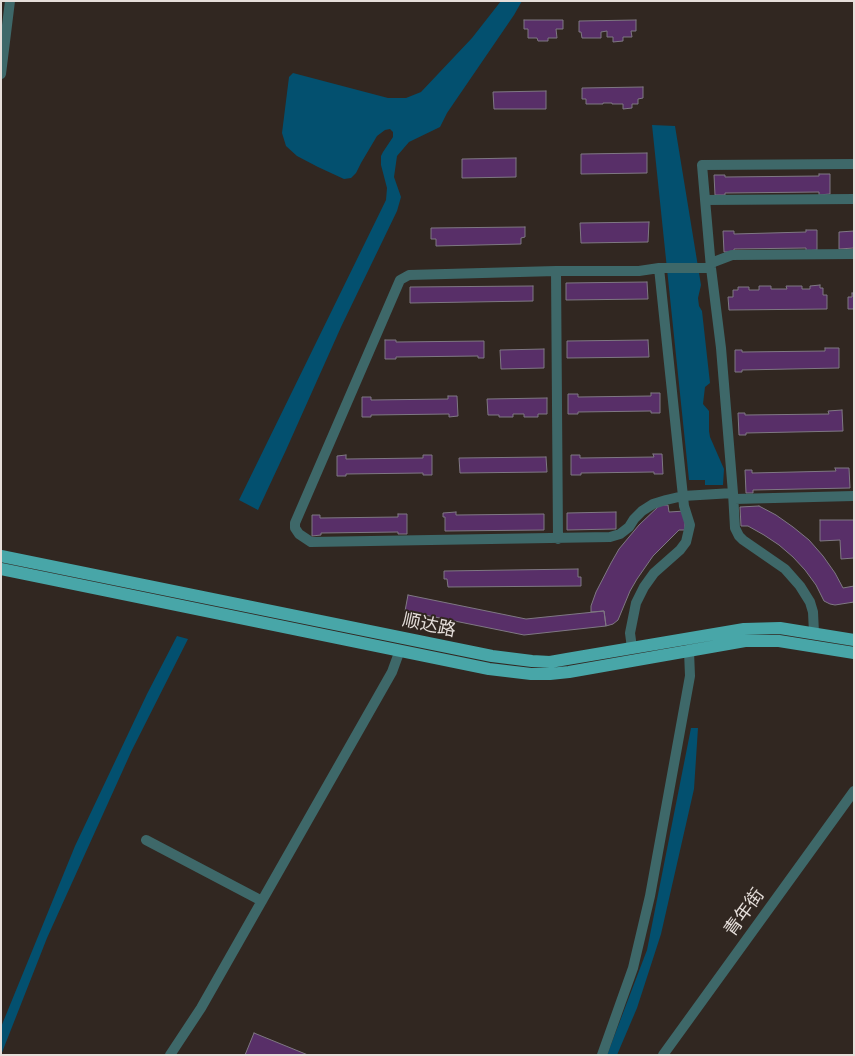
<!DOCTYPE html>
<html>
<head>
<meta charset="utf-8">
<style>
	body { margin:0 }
	#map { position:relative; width:855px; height:1056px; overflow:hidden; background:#312721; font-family:"Varela Round",sans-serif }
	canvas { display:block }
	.frame { position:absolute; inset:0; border:2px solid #e5deda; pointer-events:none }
</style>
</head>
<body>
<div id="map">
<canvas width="855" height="1056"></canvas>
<div class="frame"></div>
</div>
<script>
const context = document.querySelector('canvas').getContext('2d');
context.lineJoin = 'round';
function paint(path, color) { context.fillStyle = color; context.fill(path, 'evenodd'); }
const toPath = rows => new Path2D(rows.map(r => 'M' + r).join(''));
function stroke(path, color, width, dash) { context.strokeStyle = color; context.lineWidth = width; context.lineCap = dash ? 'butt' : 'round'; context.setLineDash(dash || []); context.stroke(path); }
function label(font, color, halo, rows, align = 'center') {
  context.font = font + ' "Varela Round","Noto Sans SC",sans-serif'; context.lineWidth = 4; context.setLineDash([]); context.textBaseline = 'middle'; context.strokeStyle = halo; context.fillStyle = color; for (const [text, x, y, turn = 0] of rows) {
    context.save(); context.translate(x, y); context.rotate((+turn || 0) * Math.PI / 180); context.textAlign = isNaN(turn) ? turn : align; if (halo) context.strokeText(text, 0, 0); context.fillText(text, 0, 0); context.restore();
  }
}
paint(toPath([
	[501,1,522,1,514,15,447,113,440,127,409,142,397,156,394,177,401,197,397,211,341,327,286,450,258,510,239,500,386,200,387,188,381,165,381,156,383,152,393,137,393,132,390,129,385,130,377,136,361,163,356,173,351,178,344,179,318,167,297,156,286,146,282,133,289,77,293,73,388,98,406,98,421,92,472,38],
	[652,125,675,126,701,285,698,298,699,306,702,311,710,383,705,387,703,404,709,411,709,431,710,437,724,469,723,485,705,485,705,480,689,480],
	[177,636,188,639,132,750,47,938,1,1055,1,1027,75,846,147,694],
	[691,728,698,728,694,789,661,934,637,1008,617,1055,607,1055,647,950]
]), '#03506f');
const building = toPath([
	[524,20,563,20,563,29,556,29,557,38,548,38,548,41,538,41,537,38,528,38,528,29,524,29,524,20],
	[636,20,636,31,631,31,632,37,623,37,623,41,613,42,613,37,607,37,607,31,601,32,601,38,582,38,581,32,579,32,579,21,636,20],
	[643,87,643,98,638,99,638,104,632,104,632,108,623,109,623,104,612,104,612,103,603,103,603,104,586,104,586,99,582,99,582,88,643,87],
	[546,91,546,109,494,109,493,92,546,91],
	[647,153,647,173,581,174,581,154,647,153],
	[516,158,516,177,462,178,462,159,516,158],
	[819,174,830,174,830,194,819,195,819,192,725,193,725,195,715,195,714,175,725,175,725,177,819,176,819,174],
	[649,222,648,242,581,243,580,223,649,222],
	[525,227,525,237,521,238,521,244,436,246,436,239,431,239,431,228,525,227],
	[806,230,817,230,817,250,806,251,806,248,734,249,734,252,724,252,723,231,734,231,734,234,806,232,806,230],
	[854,231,854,248,839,249,839,232,854,231],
	[647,282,648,299,566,300,566,283,647,282],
	[820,285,820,288,823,288,823,295,827,295,827,309,729,310,728,297,733,297,733,290,738,290,738,287,749,287,749,290,759,290,759,286,771,286,771,289,787,289,786,286,802,286,802,289,810,289,810,286,820,285],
	[533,286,533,301,410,303,410,287,533,286],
	[852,293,854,293,854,309,848,309,848,297,852,297,852,293],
	[385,340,396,340,396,342,484,341,484,358,478,358,478,356,396,357,396,359,385,359,385,340],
	[648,340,649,357,567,358,567,341,648,340],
	[825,348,839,348,839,368,742,370,742,372,735,372,735,350,742,350,742,352,825,351,825,348],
	[544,349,544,368,501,369,500,350,544,349],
	[651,393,660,393,660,413,651,413,651,411,578,412,578,414,568,414,568,394,578,394,578,397,651,396,651,393],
	[448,396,457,396,458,416,449,417,449,414,371,415,371,417,362,417,362,397,371,397,371,400,448,399,448,396],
	[547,398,547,414,538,414,538,417,524,417,524,414,513,414,513,417,499,417,499,415,488,415,487,399,547,398],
	[842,410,843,431,746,433,746,435,739,435,738,413,745,413,745,415,829,414,828,411,842,410],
	[653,454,662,454,663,474,654,474,654,472,581,473,581,475,571,475,571,455,580,455,580,458,654,457,653,454],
	[346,455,346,459,423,458,423,455,432,455,432,475,423,475,423,473,346,474,346,476,337,476,337,456,346,455],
	[546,457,547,472,460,473,459,458,546,457],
	[835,468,849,468,850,488,753,490,753,493,746,493,745,470,752,470,752,473,836,471,835,468],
	[660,505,668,505,669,512,685,511,685,530,679,530,653,556,637,579,630,591,618,620,613,624,606,626,604,611,591,612,591,606,596,592,611,563,619,549,639,525,660,505],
	[759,506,776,515,793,527,809,540,823,556,835,573,843,588,854,586,854,602,835,605,830,604,824,601,816,585,805,570,793,557,779,545,764,535,748,526,741,526,740,507,759,506],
	[456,512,456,515,544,514,544,530,445,531,445,517,443,517,443,513,456,512],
	[616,512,616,529,567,530,567,513,616,512],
	[398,514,407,514,407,534,398,534,398,532,321,533,321,535,312,536,312,515,320,515,320,518,398,517,398,514],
	[820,520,854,520,854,558,841,559,840,540,820,541,820,520],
	[578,569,578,577,581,577,581,586,448,587,447,579,444,579,444,571,578,569],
	[408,595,526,619,604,611,606,626,524,635,405,611,408,595],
	[254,1033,308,1055,245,1055,254,1033]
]);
paint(building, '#582f68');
stroke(building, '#7f7883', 1);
stroke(toPath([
	[1,74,10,1],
	[705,200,854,199],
	[711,263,732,255,854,254],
	[556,271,409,275,400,280,295,523,295,528,299,534,311,542,610,537,620,534,629,527,634,519,642,511,653,504,666,500,683,496,733,493],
	[734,499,854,496],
	[558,539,556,271,639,271,659,268],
	[814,633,813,612,810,602,800,586,785,569,743,540,739,536,735,528,733,493,721,348,711,268,702,165,854,164],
	[632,648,630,633,636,603,644,587,654,573,680,550,686,542,690,525,684,506,659,268,711,268],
	[146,840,262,901],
	[170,1055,201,1008,392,672,400,650],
	[602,1055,633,968,650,896,690,676,689,651],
	[663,1055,854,791]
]), '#3e6869', 10);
stroke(toPath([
	[1,556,492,656,532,661,550,662,567,659,744,629,780,628,854,640],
	[1,569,489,669,531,674,550,674,569,672,745,641,779,641,854,653]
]), '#48a6a8', 12);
label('18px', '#e5deda', '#312721', [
	["顺达路",429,626,12],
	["青年街",745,913,-54]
]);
</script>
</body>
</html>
